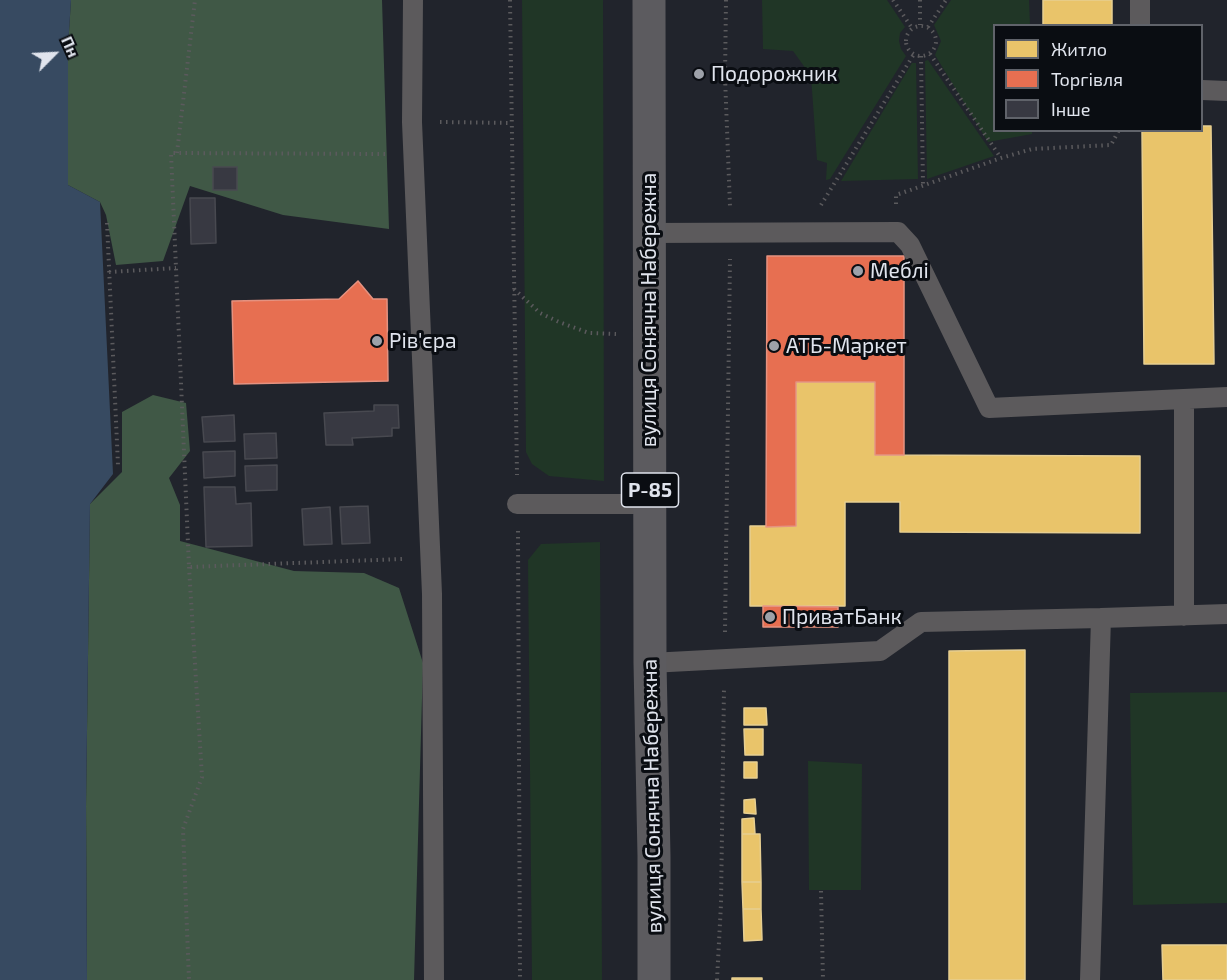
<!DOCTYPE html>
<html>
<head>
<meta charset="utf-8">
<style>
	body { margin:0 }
	#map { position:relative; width:1227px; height:980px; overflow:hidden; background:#21242c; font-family:"Exo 2",sans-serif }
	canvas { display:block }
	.legend { position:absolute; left:993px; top:24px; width:210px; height:108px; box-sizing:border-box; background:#0a0d12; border:2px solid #60636a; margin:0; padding:8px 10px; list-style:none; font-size:18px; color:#e0e4ed }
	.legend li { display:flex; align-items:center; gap:12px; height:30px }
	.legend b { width:30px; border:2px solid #60636a }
	.north { position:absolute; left:24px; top:24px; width:60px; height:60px; -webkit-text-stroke:4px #0a0d12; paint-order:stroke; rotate:66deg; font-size:16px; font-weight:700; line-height:24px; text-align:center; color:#e0e4ed }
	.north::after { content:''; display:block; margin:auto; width:21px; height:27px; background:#e0e4ed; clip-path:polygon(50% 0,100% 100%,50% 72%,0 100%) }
</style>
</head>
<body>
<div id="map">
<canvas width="1227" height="980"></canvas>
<ul class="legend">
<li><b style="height:16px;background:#e9c46a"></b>Житло</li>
<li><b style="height:16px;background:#e76f51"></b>Торгівля</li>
<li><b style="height:16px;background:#383942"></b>Інше</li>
</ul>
<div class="north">Пн</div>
</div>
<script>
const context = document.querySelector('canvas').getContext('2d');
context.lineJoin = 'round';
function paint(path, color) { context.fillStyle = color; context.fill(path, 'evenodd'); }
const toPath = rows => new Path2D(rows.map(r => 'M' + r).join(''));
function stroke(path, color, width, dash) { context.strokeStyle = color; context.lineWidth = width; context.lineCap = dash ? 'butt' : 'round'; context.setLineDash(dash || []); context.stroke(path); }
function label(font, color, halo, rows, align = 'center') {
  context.font = font + ' "Exo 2",sans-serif'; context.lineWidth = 6; context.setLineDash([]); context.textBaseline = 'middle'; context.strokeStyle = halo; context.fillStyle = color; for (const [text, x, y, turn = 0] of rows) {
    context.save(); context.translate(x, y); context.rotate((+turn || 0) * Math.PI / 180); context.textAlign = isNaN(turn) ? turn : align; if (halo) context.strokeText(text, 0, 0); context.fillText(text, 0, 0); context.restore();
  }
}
paint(toPath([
	[522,0,603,0,604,481,549,476,532,464,526,452],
	[762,0,887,0,905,27,900,33,899,41,901,49,906,56,830,179,826,180,827,163,817,160,811,76,793,51,763,49],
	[951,0,1029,0,1030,25,994,26,994,130,1032,131,1032,134,988,142,935,55,941,41,934,25],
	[928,60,994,156,927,179,925,61],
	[912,63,916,63,918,179,841,181],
	[600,542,602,980,532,980,528,560,541,544],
	[1227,692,1227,903,1133,905,1130,693],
	[808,761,862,764,861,890,809,890]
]), '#203626');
paint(toPath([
	[71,0,382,0,389,229,283,215,190,186,163,261,116,265,106,215,100,202,68,185,68,47],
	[153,395,186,403,190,451,169,478,180,505,180,541,294,571,364,573,399,588,423,663,414,980,87,980,86,806,90,504,122,472,122,412]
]), '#405846');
paint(toPath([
	[0,0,71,0,68,47,68,185,100,202,113,474,90,504,86,806,87,980,0,980]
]), '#374a61');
const homes = toPath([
	[1043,0,1112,0,1112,26,1043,26,1043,0],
	[1202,126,1211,126,1214,364,1144,364,1142,130,1202,130,1202,126],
	[796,382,875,382,875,455,1140,456,1140,533,900,532,900,502,845,502,845,606,750,606,750,526,796,526,796,382],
	[1025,650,1025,980,949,980,949,651,1025,650],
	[744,708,766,708,767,725,744,725,744,708],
	[744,729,763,729,763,755,745,755,744,729],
	[744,762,757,762,757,778,744,778,744,762],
	[755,799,756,814,744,813,744,800,755,799],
	[754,818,755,834,742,834,742,819,754,818],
	[742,834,760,834,761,882,742,882,742,834],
	[742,882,761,882,761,909,743,909,742,882],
	[743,909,761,909,762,940,744,941,743,909],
	[1162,945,1227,945,1227,980,1163,980,1162,945],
	[732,978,762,978,762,980,732,980,732,978]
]);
paint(homes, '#e9c46a');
stroke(homes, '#e6ce91', 1.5);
const shops = toPath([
	[767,256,904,256,904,455,875,455,875,382,796,382,796,526,766,527,767,256],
	[358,281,373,299,387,299,388,381,234,384,232,301,339,299,358,281],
	[763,606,838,607,838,627,763,627,763,606]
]);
paint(shops, '#e76f51');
stroke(shops, '#e59280', 1.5);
const building = toPath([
	[213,167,237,167,237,190,213,190,213,167],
	[190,198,215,198,216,243,191,244,190,198],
	[374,405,398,405,399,428,392,428,392,436,352,438,353,445,326,445,324,413,374,411,374,405],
	[234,415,235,441,204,442,202,417,234,415],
	[276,433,277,458,245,459,244,434,276,433],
	[235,451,235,476,204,478,203,452,235,451],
	[277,465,277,490,246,491,245,466,277,465],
	[204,487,235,487,236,504,251,503,252,546,206,547,204,487],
	[368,506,370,543,342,544,340,507,368,506],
	[330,507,332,544,304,545,302,509,330,507]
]);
paint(building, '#383942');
stroke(building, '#484950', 1.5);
stroke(toPath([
	[510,0,517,475],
	[726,0,725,77,730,206],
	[893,0,912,28],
	[920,0,920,25],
	'906 41a15 15 0 1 1 30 0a15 15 0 1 1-30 0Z',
	[928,27,946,0],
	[930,54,1001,158],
	[921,56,923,185],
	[440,122,512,123],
	[177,153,195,0],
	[385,154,171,153,189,567,402,559],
	[896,204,896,195,1001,158,1032,149,1111,145,1119,130],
	[821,205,914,54],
	[107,223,118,465],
	[109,272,176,268],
	[514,289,540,313,559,322,589,333,616,334],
	[518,531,520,980],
	[189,567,202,777,183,829,189,980],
	[725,632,730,259],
	[821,891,823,980],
	[717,980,721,904,724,688]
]), '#5b5a5d', 4, [1.5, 4.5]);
stroke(toPath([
	[413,0,412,122,432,594,434,980],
	[1140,0,1140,26],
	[1202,90,1227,91],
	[649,233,898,232,910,245,989,408,1227,397],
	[1184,399,1184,616],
	[517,504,650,504],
	[1101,618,1227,614],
	[650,663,880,651,921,622,1101,618,1090,980]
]), '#5c5a5c', 20);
stroke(toPath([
	[649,0,650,663,654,856,654,980]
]), '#5c5b5f', 33);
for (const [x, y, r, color] of [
	[699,74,6,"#9da1a9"],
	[858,271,6,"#9da1a9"],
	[377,341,6,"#9da1a9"],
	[774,346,6,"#9da1a9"],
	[770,617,6,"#9da1a9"]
]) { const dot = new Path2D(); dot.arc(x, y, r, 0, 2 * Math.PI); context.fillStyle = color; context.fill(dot); stroke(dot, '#0a0d12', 2); }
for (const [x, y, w] of [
	[650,490,57]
]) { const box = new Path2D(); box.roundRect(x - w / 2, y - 17, w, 34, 4.5); context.fillStyle = '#0a0d12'; context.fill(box); stroke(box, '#e0e4ed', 1.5); }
label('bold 20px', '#e0e4ed', null, [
	["Р-85",650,490]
]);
label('21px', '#e0e4ed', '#0a0d12', [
	["Подорожник",711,74],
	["Меблі",870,271],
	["Рів'єра",389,341],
	["АТБ-Маркет",786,346],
	["ПриватБанк",782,617]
], 'left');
label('21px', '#e0e4ed', '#0a0d12', [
	["вулиця Сонячна Набережна",649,310,-90],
	["вулиця Сонячна Набережна",652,796,-91]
]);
</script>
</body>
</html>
